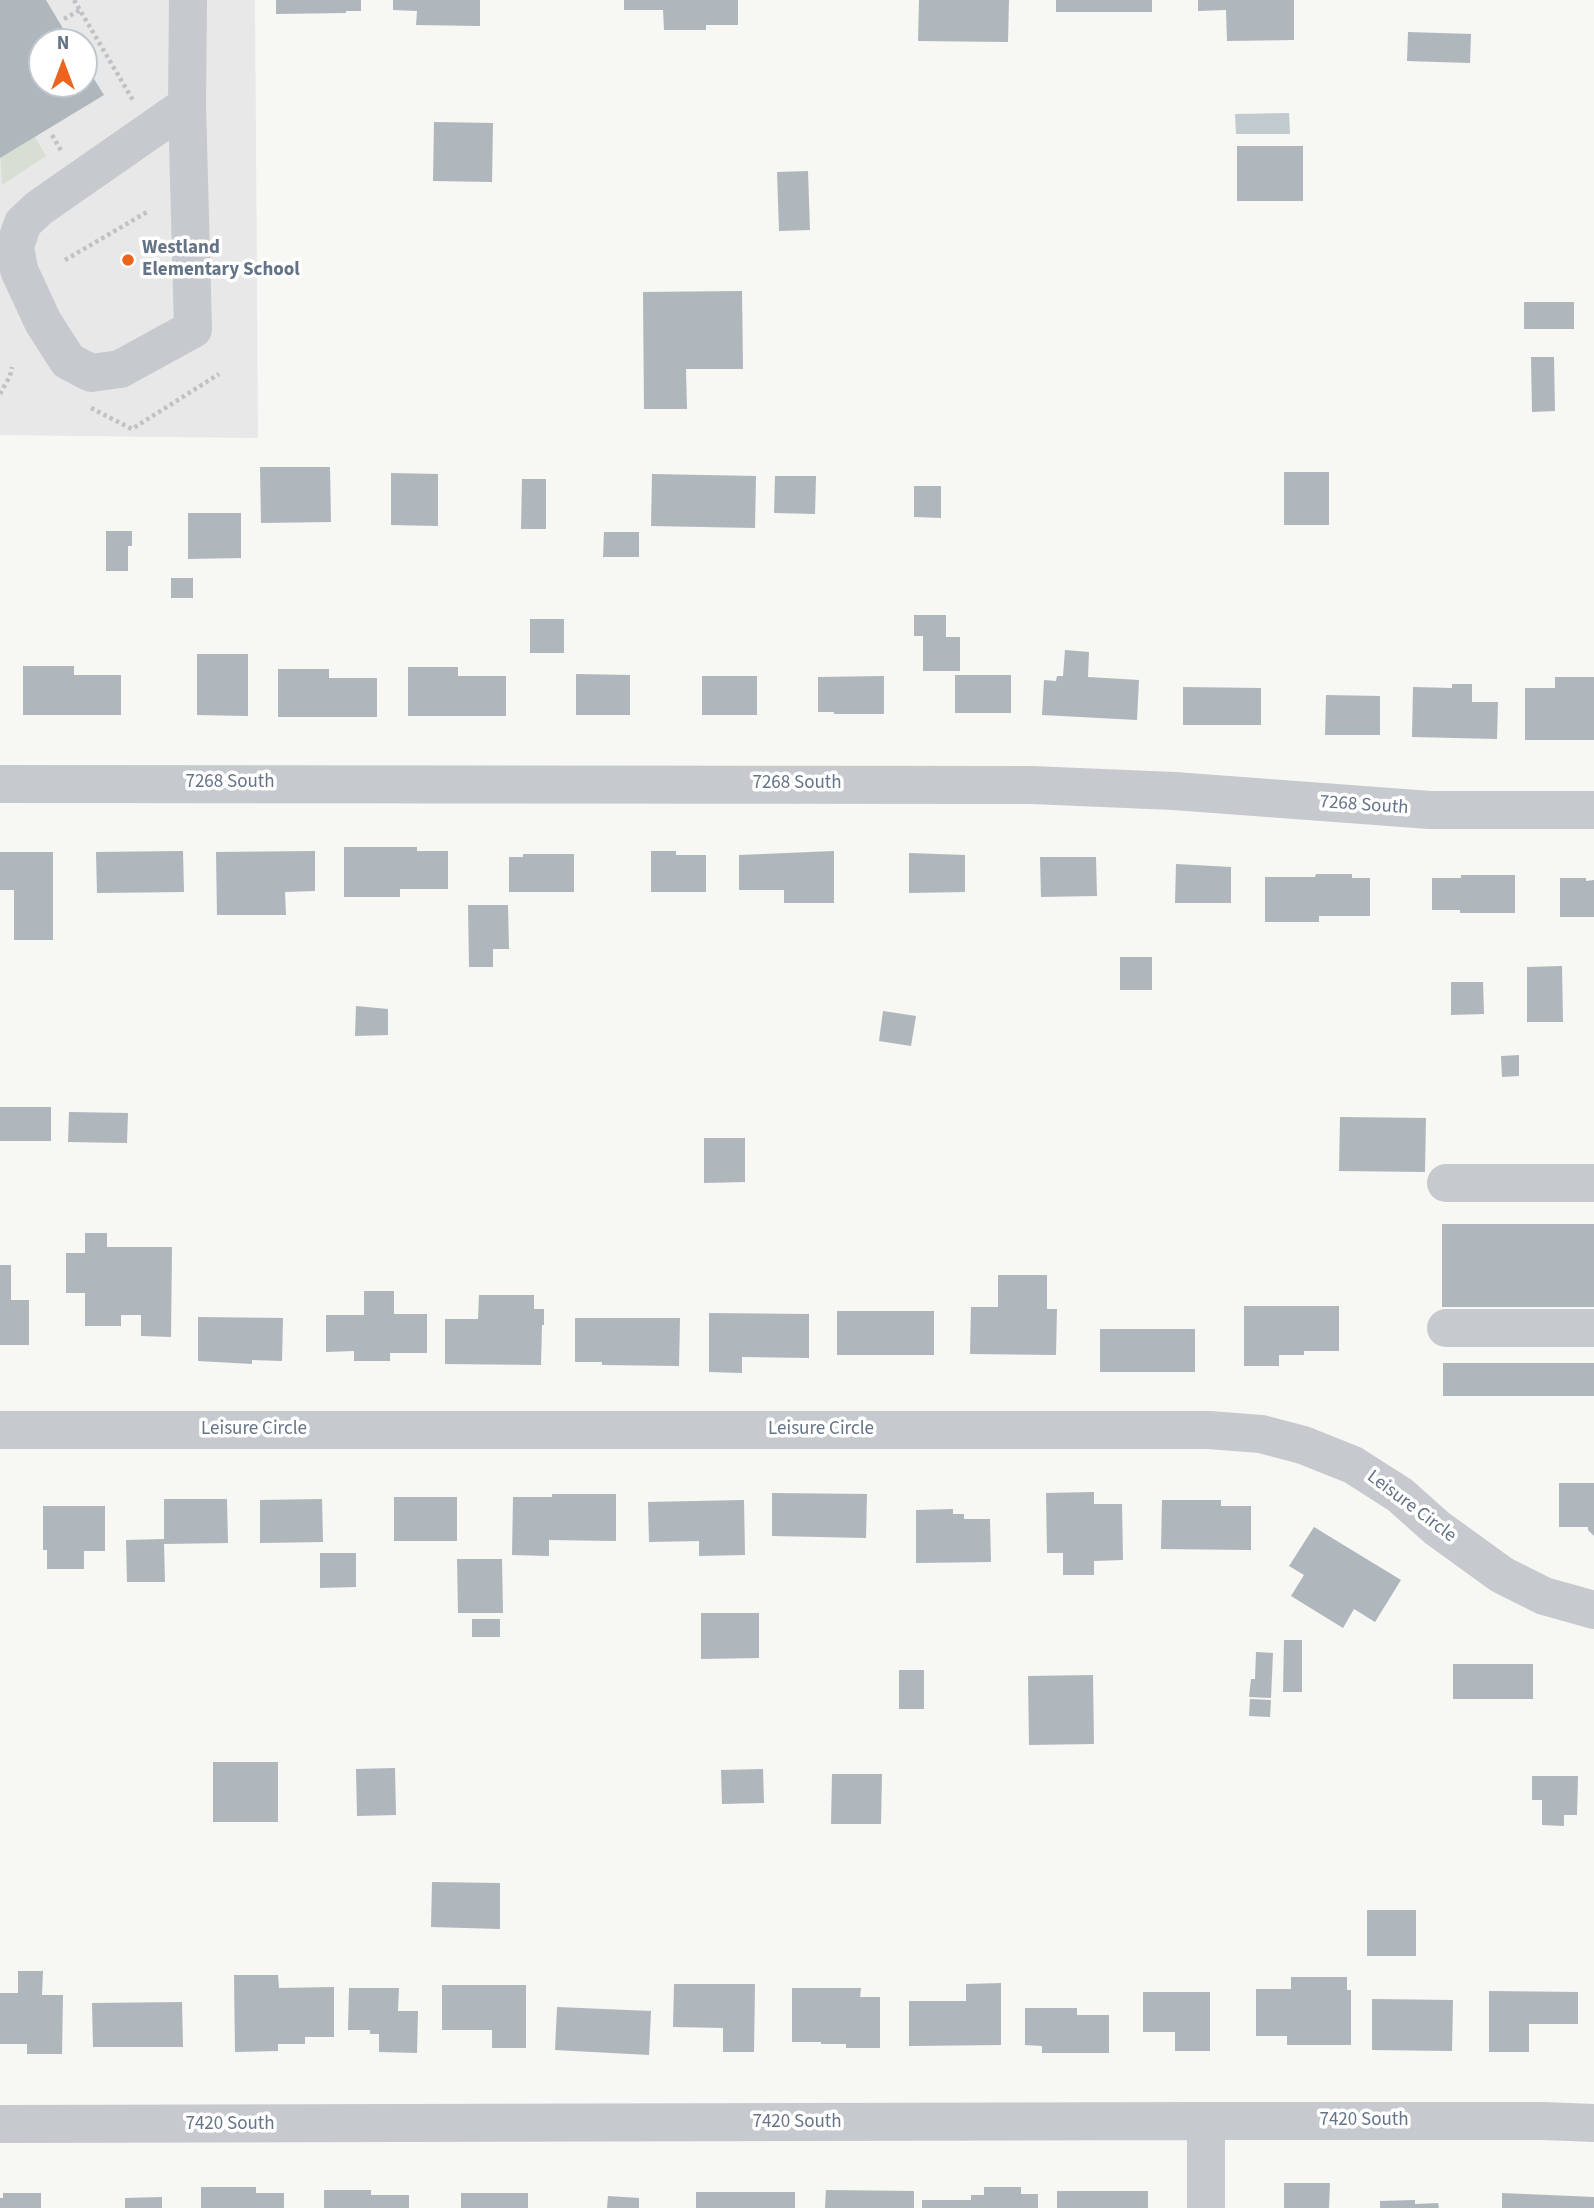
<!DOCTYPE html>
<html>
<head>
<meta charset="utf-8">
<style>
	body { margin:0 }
	#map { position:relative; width:1594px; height:2208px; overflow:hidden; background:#f7f7f3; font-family:"Source Sans 3",sans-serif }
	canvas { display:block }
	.north { position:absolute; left:28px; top:28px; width:70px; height:70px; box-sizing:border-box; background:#fff; border:2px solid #c1c7cf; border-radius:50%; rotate:0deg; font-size:19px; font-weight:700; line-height:28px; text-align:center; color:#647386 }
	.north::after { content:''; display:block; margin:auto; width:24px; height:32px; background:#ed641e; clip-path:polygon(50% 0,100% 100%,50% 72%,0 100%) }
</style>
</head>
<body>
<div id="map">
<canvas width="1594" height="2208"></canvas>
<div class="north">N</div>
</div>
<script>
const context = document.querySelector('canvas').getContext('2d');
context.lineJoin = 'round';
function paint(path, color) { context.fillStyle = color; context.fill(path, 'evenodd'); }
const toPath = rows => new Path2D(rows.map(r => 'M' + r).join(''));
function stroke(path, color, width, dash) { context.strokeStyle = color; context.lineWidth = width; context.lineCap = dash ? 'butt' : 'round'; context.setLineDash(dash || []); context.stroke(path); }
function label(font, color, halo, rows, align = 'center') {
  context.font = font + ' "Source Sans 3",sans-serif'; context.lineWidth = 7; context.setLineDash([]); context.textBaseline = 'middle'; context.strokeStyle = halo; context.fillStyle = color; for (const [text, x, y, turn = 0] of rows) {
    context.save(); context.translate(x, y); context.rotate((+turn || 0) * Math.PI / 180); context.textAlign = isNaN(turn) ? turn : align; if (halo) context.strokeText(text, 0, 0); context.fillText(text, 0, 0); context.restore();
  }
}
paint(toPath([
	[0,0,255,0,258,438,0,435],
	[42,42,84,42,84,84,42,84]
]), '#e7e8e7');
paint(toPath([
	[30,129,46,156,2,185,0,148]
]), '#d7dfd4');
paint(toPath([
	[1289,113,1290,134,1236,134,1235,114]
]), '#c0cacf');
paint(toPath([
	[0,0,46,0,71,42,42,42,42,84,84,84,84,63,104,95,0,158],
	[276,0,361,0,361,11,346,11,346,13,276,14],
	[393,0,480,0,480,26,416,25,417,11,393,10],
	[624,0,738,0,738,25,706,25,706,30,664,30,663,10,624,10],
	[919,0,1009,0,1008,42,918,41],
	[1056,0,1152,0,1152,12,1056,12],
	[1198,0,1294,0,1294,40,1227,41,1226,10,1198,11],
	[1408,32,1471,34,1470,63,1407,61],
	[434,122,493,123,492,182,433,181],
	[1237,146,1303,146,1303,201,1237,201],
	[808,171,810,230,779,231,777,172],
	[742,291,743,369,686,369,687,409,644,409,643,292],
	[1524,302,1574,302,1574,329,1524,329],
	[1531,357,1554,357,1555,411,1532,412],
	[260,467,330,467,331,522,261,523],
	[1284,472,1329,472,1329,525,1284,525],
	[391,473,438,474,438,526,391,525],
	[652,474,756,476,755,528,651,526],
	[775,476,816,476,815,514,774,513],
	[522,479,546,479,546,529,521,529],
	[914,486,941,486,941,518,914,517],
	[188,513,241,513,241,558,188,559],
	[106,531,132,531,132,546,128,546,128,571,106,571],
	[604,532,639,532,639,557,603,557],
	[171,578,193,578,193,598,171,598],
	[914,615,946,615,946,637,960,637,960,671,923,671,923,636,914,636],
	[530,619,564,619,564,653,530,653],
	[1065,650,1089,652,1088,677,1139,680,1137,720,1042,715,1044,680,1056,681,1057,676,1063,676],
	[197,654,248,654,248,716,197,715],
	[23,666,74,666,74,675,121,675,121,715,23,715],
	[408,667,458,667,458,676,506,676,506,716,408,716],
	[278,669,329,669,329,678,377,678,377,717,278,717],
	[576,674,630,675,630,715,576,715],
	[955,675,1011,675,1011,713,955,713],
	[702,676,757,676,757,715,702,715],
	[884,676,884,714,834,714,834,712,818,712,818,677],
	[1555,677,1594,677,1594,740,1525,740,1525,688,1555,688],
	[1452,684,1472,684,1472,702,1498,702,1497,739,1412,737,1413,687,1452,688],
	[1183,687,1261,688,1261,725,1183,725],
	[1326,695,1380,696,1380,735,1325,735],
	[344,847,417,847,417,851,448,851,448,889,400,889,400,897,344,897],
	[183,851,184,892,97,893,96,852],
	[315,851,315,891,285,892,286,915,217,915,216,852],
	[651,851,676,851,676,855,706,855,706,892,651,892],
	[834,851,834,903,784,903,784,890,739,890,739,855],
	[0,852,53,852,53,940,14,940,14,890,0,890],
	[909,853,965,855,965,892,909,893],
	[523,854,574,854,574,892,509,892,509,857,523,857],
	[1040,857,1096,857,1097,896,1041,897],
	[1176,864,1231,867,1231,903,1175,903],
	[1316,874,1352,874,1352,878,1370,878,1370,916,1319,916,1319,922,1265,922,1265,877,1315,877],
	[1461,875,1515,875,1515,913,1460,913,1460,910,1432,910,1432,878,1461,878],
	[1560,878,1586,878,1586,881,1594,880,1594,917,1560,917],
	[468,905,508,905,509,949,493,949,493,967,469,967],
	[1120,957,1152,957,1152,990,1120,990],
	[1562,966,1563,1022,1527,1022,1527,967],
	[1451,982,1483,982,1484,1014,1451,1015],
	[356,1006,388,1009,388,1035,355,1036],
	[883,1011,916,1016,911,1046,879,1041],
	[1519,1055,1519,1076,1502,1077,1501,1056],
	[0,1107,51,1107,51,1141,0,1141],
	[69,1112,128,1113,127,1143,68,1142],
	[1340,1117,1426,1118,1425,1172,1339,1171],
	[704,1138,745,1138,745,1182,704,1183],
	[1442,1224,1594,1224,1594,1307,1442,1307],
	[85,1233,107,1233,107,1247,172,1247,171,1337,141,1336,141,1315,121,1315,121,1326,85,1326,85,1293,66,1293,66,1253,85,1253],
	[0,1265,11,1265,11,1300,29,1300,29,1345,0,1345],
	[998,1275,1047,1275,1047,1309,1057,1309,1056,1355,970,1354,971,1307,998,1307],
	[364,1291,394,1291,394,1314,427,1314,427,1353,390,1353,390,1361,354,1361,354,1351,326,1352,326,1315,364,1315],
	[479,1295,534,1295,534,1309,544,1309,544,1325,542,1325,541,1365,445,1364,445,1319,478,1319],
	[1244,1306,1339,1306,1339,1351,1304,1351,1304,1355,1279,1355,1279,1366,1244,1366],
	[837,1311,934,1311,934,1355,837,1355],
	[709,1313,809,1314,809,1358,742,1357,742,1373,709,1372],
	[198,1317,283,1318,282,1361,252,1360,252,1364,198,1361],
	[575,1318,680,1318,679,1366,602,1365,602,1362,575,1362],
	[1100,1329,1195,1329,1195,1372,1100,1372],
	[1443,1363,1594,1363,1594,1396,1443,1396],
	[1559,1483,1594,1483,1594,1536,1588,1530,1588,1527,1559,1527],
	[1094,1492,1094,1504,1122,1504,1123,1560,1094,1561,1094,1575,1063,1575,1063,1553,1047,1553,1046,1493],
	[772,1493,867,1494,866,1538,772,1536],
	[552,1494,616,1494,616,1541,549,1540,549,1556,512,1555,513,1497,552,1497],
	[394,1497,457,1497,457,1541,394,1541],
	[164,1499,227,1499,228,1543,164,1544,165,1582,127,1582,126,1540,164,1539],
	[322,1499,323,1542,260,1543,260,1500],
	[744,1500,745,1555,699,1556,699,1541,649,1542,648,1502],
	[1162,1500,1221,1500,1221,1506,1251,1506,1251,1550,1161,1549],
	[43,1506,105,1506,105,1551,84,1551,84,1569,47,1569,47,1550,43,1550],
	[953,1509,953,1514,964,1514,964,1519,990,1519,991,1562,916,1563,916,1510],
	[1314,1527,1401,1580,1375,1622,1354,1609,1343,1628,1291,1596,1304,1575,1289,1566],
	[320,1553,356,1553,356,1587,320,1588],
	[457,1559,502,1559,503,1613,458,1613],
	[701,1613,759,1613,759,1658,701,1659],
	[472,1619,500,1619,500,1637,472,1637],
	[1284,1640,1302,1640,1302,1692,1283,1692],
	[1256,1652,1273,1653,1271,1698,1249,1697,1251,1679,1255,1679],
	[1453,1664,1533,1664,1533,1699,1453,1699],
	[899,1670,924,1670,924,1709,899,1709],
	[1093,1675,1094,1744,1029,1745,1028,1676],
	[1250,1699,1271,1700,1270,1717,1249,1716],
	[213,1762,278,1762,278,1822,213,1822],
	[395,1768,396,1815,357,1816,356,1769],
	[763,1769,764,1803,722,1804,721,1770],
	[832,1774,882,1774,881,1824,831,1824],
	[1532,1776,1578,1776,1577,1815,1564,1815,1564,1826,1542,1825,1542,1800,1532,1800],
	[432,1882,500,1883,500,1929,431,1927],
	[1367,1910,1416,1910,1416,1956,1367,1956],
	[18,1971,43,1971,42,1995,63,1995,62,2054,27,2054,27,2044,0,2044,0,1993,18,1993],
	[234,1975,278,1975,279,1988,334,1987,334,2037,305,2037,305,2044,278,2044,278,2051,235,2052],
	[1291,1977,1347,1977,1347,1990,1351,1990,1351,2045,1287,2045,1287,2036,1256,2036,1256,1989,1291,1989],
	[1001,1983,1001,2045,909,2046,909,2001,966,2001,966,1984],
	[674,1984,755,1984,754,2052,723,2052,723,2028,673,2027],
	[442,1985,526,1985,526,2048,492,2048,492,2030,442,2030],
	[349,1988,399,1988,398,2011,418,2011,417,2053,379,2052,379,2034,370,2034,370,2030,348,2030],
	[792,1988,861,1988,860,1997,880,1997,880,2048,846,2048,846,2044,821,2044,821,2042,792,2042],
	[1489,1991,1578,1992,1578,2024,1529,2024,1529,2052,1489,2052],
	[1143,1992,1210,1992,1210,2051,1175,2051,1175,2032,1143,2032],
	[1372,1999,1453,2000,1452,2051,1372,2050],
	[182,2002,183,2047,93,2047,92,2003],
	[557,2007,651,2011,649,2055,555,2050],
	[1025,2008,1077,2008,1077,2015,1109,2015,1109,2053,1042,2053,1042,2046,1025,2045],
	[1284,2183,1330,2183,1329,2208,1284,2208],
	[201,2187,256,2187,256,2193,284,2193,284,2208,201,2208],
	[984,2187,1021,2187,1021,2194,1038,2194,1038,2208,922,2208,922,2200,971,2200,971,2195,984,2195],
	[324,2190,371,2190,371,2195,409,2195,409,2208,324,2208],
	[826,2190,914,2191,914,2208,825,2208],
	[1057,2191,1148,2191,1148,2208,1057,2208],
	[696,2192,795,2192,795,2208,696,2208],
	[3,2193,41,2193,41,2208,0,2208,0,2198,3,2198],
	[461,2193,528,2193,528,2208,461,2208],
	[1502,2193,1594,2197,1594,2208,1502,2208],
	[608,2196,639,2198,639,2208,607,2208],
	[162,2197,162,2208,125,2208,125,2198],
	[1415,2200,1415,2204,1438,2203,1439,2208,1380,2208,1380,2201]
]), '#afb6bc');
stroke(toPath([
	[74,0,134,102],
	[64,19,80,10],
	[52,135,62,152],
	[65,260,147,212],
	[0,394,10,376,12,367],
	[91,408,132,429,219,374]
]), '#c0c1c4', 4.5, [3.5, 3.5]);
stroke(toPath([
	[187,105,39,208,23,223,15,246,19,270,43,322,68,361,91,373,120,369,193,329,187,105,188,0],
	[0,784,1031,785,1174,791,1430,810,1594,810],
	[1446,1183,1594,1183],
	[1446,1328,1594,1328],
	[0,1430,1209,1430,1261,1434,1303,1445,1353,1465,1400,1495,1437,1528,1502,1575,1544,1596,1594,1610],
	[1206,2121,1206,2208],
	[0,2124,1206,2121,1544,2121,1594,2123]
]), '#c6c9cd', 38);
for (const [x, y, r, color] of [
	[128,260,7,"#ed641e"]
]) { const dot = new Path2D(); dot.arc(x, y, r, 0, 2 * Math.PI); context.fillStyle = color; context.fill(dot); stroke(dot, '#fff', 2.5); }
label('bold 19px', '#647386', '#fff', [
	["Westland",142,249],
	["Elementary School",142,271]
], 'left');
label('19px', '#647386', '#fff', [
	["7268 South",230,783],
	["7268 South",797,784],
	["7268 South",1364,806,4],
	["Leisure Circle",254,1430],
	["Leisure Circle",821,1430],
	["Leisure Circle",1411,1507,37],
	["7420 South",1364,2121],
	["7420 South",797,2123],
	["7420 South",230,2125]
]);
</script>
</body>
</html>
